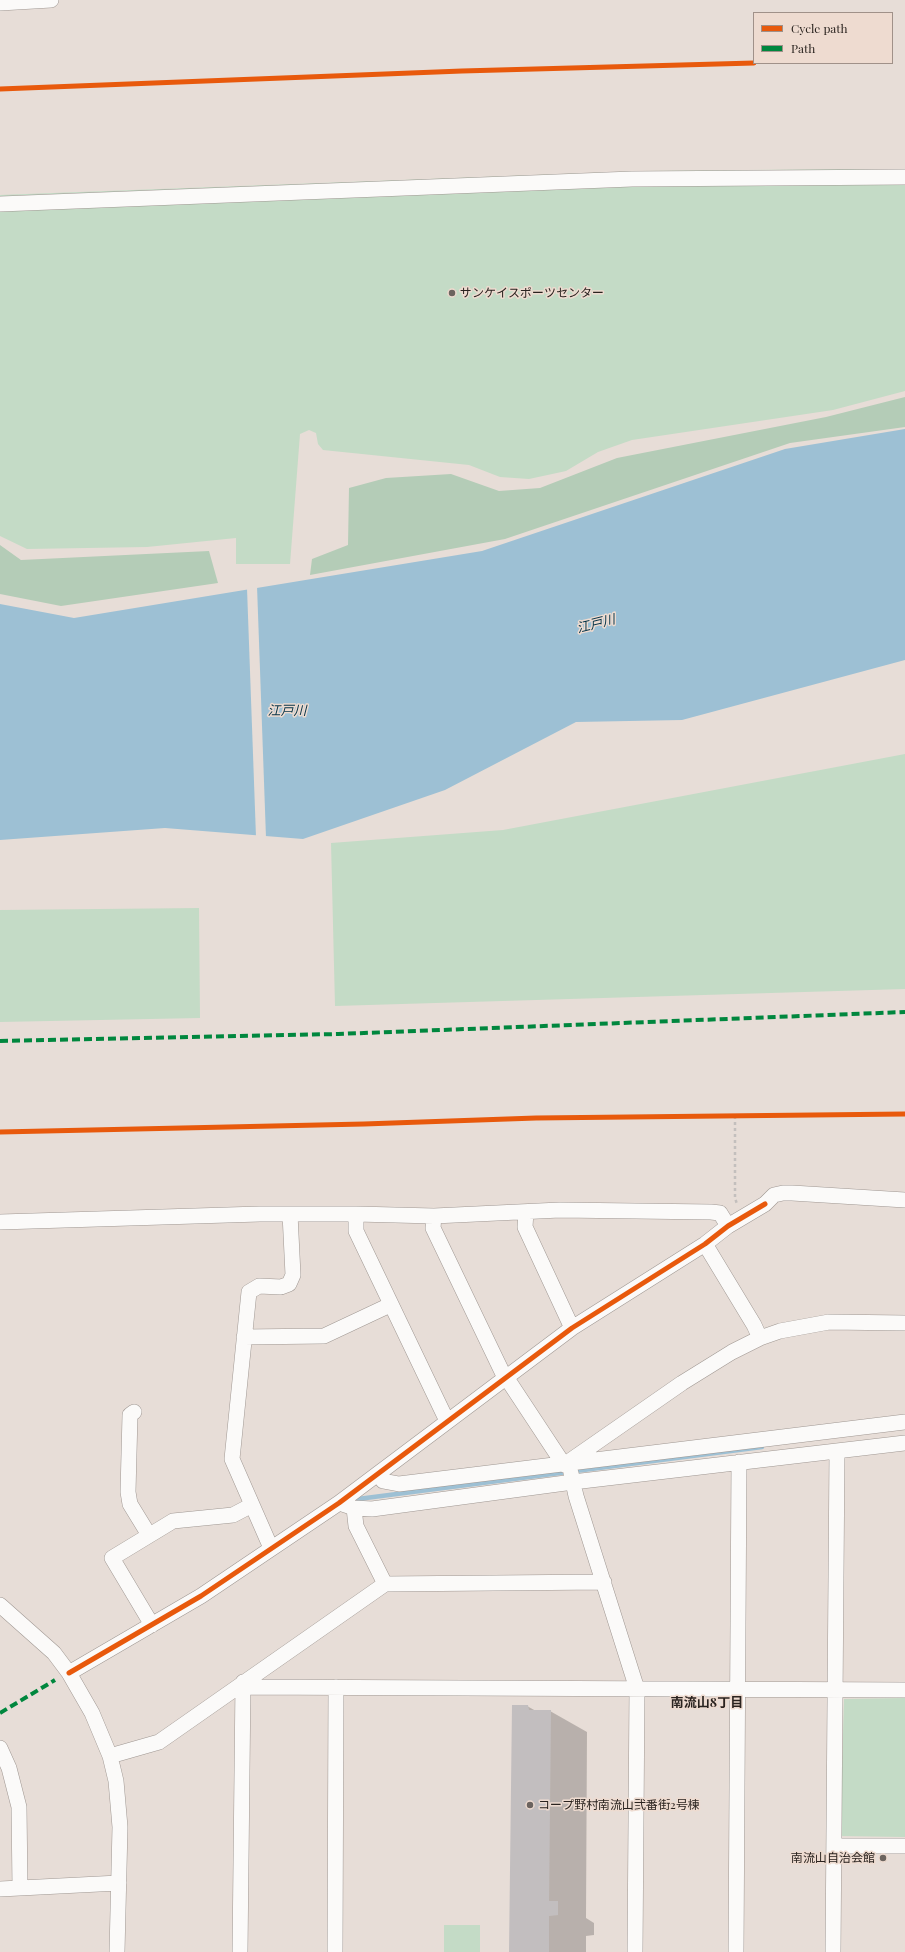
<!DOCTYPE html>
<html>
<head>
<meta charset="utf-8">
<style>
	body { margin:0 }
	#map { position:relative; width:905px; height:1952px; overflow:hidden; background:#e7ddd7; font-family:"Playfair Display",serif }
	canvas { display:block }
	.legend { position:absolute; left:753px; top:12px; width:140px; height:52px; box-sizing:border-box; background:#eedbd0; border:1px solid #a09189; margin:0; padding:5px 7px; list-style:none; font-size:12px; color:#2a231f }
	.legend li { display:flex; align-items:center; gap:8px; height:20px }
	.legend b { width:20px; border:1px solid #a09189 }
</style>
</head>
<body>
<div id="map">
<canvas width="905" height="1952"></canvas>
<ul class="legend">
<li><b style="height:5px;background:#e8590c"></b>Cycle path</li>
<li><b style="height:5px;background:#00873e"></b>Path</li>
</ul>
</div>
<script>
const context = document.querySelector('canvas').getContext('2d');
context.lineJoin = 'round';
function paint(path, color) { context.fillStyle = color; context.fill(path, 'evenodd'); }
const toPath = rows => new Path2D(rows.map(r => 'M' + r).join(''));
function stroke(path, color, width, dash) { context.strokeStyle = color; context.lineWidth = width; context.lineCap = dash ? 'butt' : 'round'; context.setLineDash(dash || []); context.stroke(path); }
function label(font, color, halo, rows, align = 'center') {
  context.font = font + ' "Playfair Display","Noto Sans JP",serif'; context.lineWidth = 3; context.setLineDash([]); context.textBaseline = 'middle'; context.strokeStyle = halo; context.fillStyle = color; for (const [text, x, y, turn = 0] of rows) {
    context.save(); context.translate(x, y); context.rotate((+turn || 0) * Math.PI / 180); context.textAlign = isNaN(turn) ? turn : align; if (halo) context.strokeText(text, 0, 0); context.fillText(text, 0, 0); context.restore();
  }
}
paint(toPath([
	[853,169,905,171,905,391,833,410,632,440,598,452,566,471,529,479,500,477,469,465,323,450,318,444,316,433,309,430,300,434,290,564,236,564,236,538,147,547,27,549,0,536,0,195,641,171],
	[905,754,905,989,335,1006,331,843,503,830],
	[199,908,200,1018,0,1022,0,910],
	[905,1698,905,1837,840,1836,844,1699],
	[444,1925,480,1925,480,1952,444,1952]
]), '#c4dbc6');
paint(toPath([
	[905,397,905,427,790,443,505,539,310,575,312,559,348,545,349,488,386,478,451,474,499,491,540,488,617,458,826,417],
	[0,545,21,560,209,551,218,583,61,606,0,594]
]), '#b4ccb7');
paint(toPath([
	[905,429,905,660,682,720,576,722,445,790,303,839,165,828,0,840,0,604,74,618,482,551,785,449]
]), '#9dc0d4');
paint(toPath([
	[257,586,266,838,256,837,247,588]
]), '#e7ddd7');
paint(toPath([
	[527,1706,536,1711,550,1711,587,1732,586,1918,594,1923,594,1935,586,1936,586,1952,510,1952]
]), '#0003');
stroke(toPath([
	[358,1499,762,1447]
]), '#9dc0d4', 4.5);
paint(toPath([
	[512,1705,528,1705,529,1710,551,1710,549,1901,558,1901,558,1915,549,1916,549,1952,509,1952]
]), '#c2bebf');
const minor = toPath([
	[0,3,51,0],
	[0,204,632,179,905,177],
	[526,1212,525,1227,572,1328],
	[356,1214,356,1231,447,1421],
	[434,1216,433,1228,505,1378],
	[0,1222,260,1214,356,1214,434,1216,560,1210,711,1212,720,1213,728,1226],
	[705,1244,754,1325,760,1338],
	[244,1337,324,1336,390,1305],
	[506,1377,564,1465,682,1383,732,1352,760,1338,780,1331,829,1322,905,1323],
	[134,1412,130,1415,128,1492,130,1504,149,1535],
	[571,1473,576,1496,637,1689,635,1952],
	[378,1474,383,1481,399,1484,905,1422],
	[339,1503,354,1508,372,1509,573,1482,905,1443],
	[354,1508,356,1526,385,1584],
	[271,1548,232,1459,249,1292,259,1286,281,1287,289,1284,293,1275,290,1214],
	[0,1605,54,1653,69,1673,92,1713,110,1756,116,1781,120,1827,117,1952],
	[152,1625,112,1558,173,1521,233,1515,252,1505],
	[69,1673,201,1596,339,1503,572,1328,705,1244,728,1226,765,1204,774,1195,783,1193,792,1193,905,1200],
	[243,1687,905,1690],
	[0,1748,9,1768,19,1807,20,1888],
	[110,1756,159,1742,385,1584,604,1582],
	[834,1846,905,1846],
	[0,1889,119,1883],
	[240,1952,243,1682],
	[335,1952,336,1687],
	[736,1952,739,1462],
	[833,1952,837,1451]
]);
stroke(minor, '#9f9792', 16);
stroke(toPath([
	[735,1116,735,1198,737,1204]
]), '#c3bfbd', 2.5, [3, 3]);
stroke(minor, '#fbfaf9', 15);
stroke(toPath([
	[0,1041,338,1034,905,1012],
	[0,1713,55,1680]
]), '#00873e', 4, [8, 4]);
stroke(toPath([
	[0,89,462,71,754,63],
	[0,1132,364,1124,536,1118,905,1114],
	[69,1673,201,1596,339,1503,572,1328,705,1244,728,1226,765,1204]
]), '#e8590c', 5);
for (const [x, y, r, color] of [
	[452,293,4,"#6c645f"],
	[530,1805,4,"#6c645f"],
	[883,1858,4,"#6c645f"]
]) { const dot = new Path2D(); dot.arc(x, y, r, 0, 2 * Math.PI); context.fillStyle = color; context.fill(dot); stroke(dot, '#eedbd0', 1.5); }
label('12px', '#2a231f', '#eedbd0', [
	["サンケイスポーツセンター",460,293],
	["コープ野村南流山弐番街2号棟",538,1805],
	["南流山自治会館",875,1858,"right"]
], 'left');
label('italic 13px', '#003146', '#eedbd0', [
	["江戸川",596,624,-14],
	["江戸川",287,711]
]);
label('bold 13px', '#2a231f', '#eedbd0', [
	["南流山8丁目",707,1703]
]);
</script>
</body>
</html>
